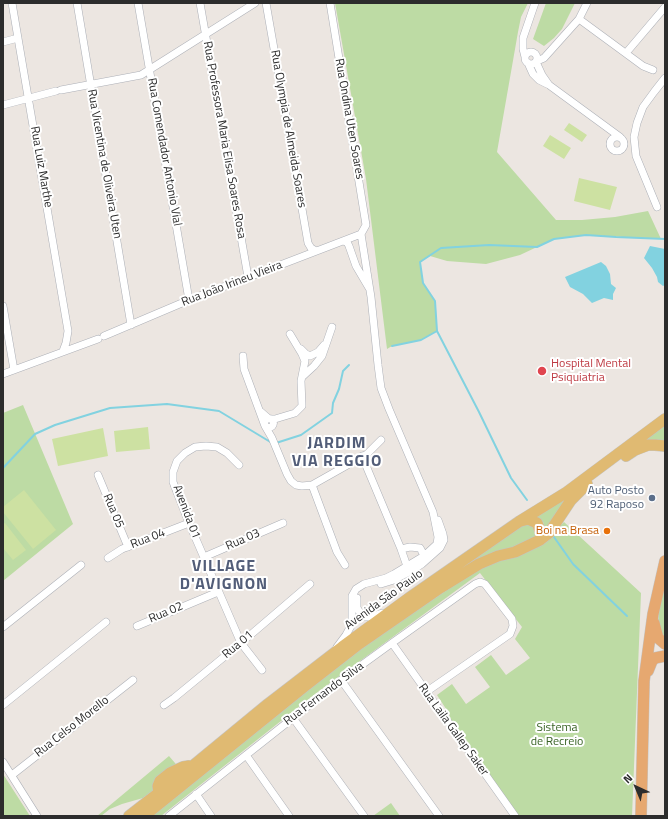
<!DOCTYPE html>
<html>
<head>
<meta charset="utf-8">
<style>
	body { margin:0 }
	#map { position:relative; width:668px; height:819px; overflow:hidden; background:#ece6e1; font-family:"Titillium Web",sans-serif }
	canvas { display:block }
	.frame { position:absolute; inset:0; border:4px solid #2c2c2c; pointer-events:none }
	.north { position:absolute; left:616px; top:767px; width:40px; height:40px; -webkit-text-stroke:3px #fff; paint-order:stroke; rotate:316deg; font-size:11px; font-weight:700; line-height:16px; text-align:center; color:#2c2c2c }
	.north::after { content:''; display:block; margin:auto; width:14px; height:18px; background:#2c2c2c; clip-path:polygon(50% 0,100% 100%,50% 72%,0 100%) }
</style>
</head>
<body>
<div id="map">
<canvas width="668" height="819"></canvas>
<div class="frame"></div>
<div class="north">N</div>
</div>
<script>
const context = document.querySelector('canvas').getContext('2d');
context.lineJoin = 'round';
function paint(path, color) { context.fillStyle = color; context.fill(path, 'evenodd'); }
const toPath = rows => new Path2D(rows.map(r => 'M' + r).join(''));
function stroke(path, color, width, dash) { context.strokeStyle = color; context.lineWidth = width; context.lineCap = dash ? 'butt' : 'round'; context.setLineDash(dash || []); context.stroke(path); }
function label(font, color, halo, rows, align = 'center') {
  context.font = font + ' "Titillium Web",sans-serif'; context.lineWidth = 4; context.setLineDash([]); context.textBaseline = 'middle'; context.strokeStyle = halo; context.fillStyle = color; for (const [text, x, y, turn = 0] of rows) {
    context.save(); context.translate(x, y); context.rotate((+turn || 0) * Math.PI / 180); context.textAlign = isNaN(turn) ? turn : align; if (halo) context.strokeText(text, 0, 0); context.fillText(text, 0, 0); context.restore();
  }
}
paint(toPath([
	[335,3,528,3,521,17,518,32,497,152,556,220,582,220,615,217,648,211,661,239,586,235,554,239,520,255,486,264,447,261,430,256,420,262,423,283,435,301,437,331,421,340,392,346,387,349,366,179],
	[546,3,575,3,562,29,554,38,544,46,533,39],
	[23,405,73,524,3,581,3,413],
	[665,425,665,440,648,440,593,475,545,531,543,522,537,517,531,515],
	[564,522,641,593,632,816,518,816,447,717,450,715,437,695,452,684,466,704,490,687,475,667,491,655,506,675,530,658,515,639,522,627,480,573,315,694,161,816,150,816,347,658,482,566,547,539],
	[526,523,534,524,536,536,532,540,472,564,141,816,135,816,427,589],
	[665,585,665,639,661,636,658,621,660,603],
	[169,756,181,770,143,798,122,804,110,809,101,816,97,816],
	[3,774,30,816,3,816],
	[391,803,400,816,373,816]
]), '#bddba4');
paint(toPath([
	[569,123,587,135,582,142,564,130],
	[550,135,571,148,564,159,543,146],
	[579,178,617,187,610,210,574,201],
	[148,427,150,449,116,452,114,431],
	[103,428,108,456,58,466,52,439],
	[24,490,56,530,33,549,3,512,3,507],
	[5,523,26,550,13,560,3,548,3,524]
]), '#cde1a2');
paint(toPath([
	[650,246,665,249,665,285,663,286,658,282,657,277,652,268,644,258],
	[601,262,606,266,610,274,611,284,616,288,613,294,613,300,604,298,592,303,583,294,570,287,565,277]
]), '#82d2e0');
stroke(toPath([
	[437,331,479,412,511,478,527,500],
	[392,346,421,340,437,331,435,301,423,283,420,262,441,248,489,245,537,247,554,239,586,235,616,237,665,239],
	[276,443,301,435,332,413,333,403,339,389,343,371,349,365],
	[3,468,35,434,55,425,110,408,167,404,219,411,272,443],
	[554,537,573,564,627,616]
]), '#82d2e0', 2);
const minor = toPath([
	[12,3,68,331,66,343,63,351],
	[77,3,131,325],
	[138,3,189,300],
	[200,3,248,277],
	[266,3,308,243,311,248,316,251],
	[330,3,366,225,361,234],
	[579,19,643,66,653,70],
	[3,42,18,38],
	'525 58a6 6 0 1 1 12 0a6 6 0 1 1-12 0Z',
	[626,53,665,7],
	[525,57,523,49,523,38,535,3],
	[537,61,544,58,579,19,587,3],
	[536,62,542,75,549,85,620,137],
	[528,63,533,74,539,80,547,84],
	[61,90,141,75,255,3],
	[3,105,56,91],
	'610 144a7 7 0 1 1 14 0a7 7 0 1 1-14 0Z',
	[657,207,636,156,634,137,637,123,643,107,654,92,665,78],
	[343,241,347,242,349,246,356,266,369,288],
	[3,306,14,370],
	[104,336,189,300,361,234],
	[301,349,306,354,310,356,318,352,324,345],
	[243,356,244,369,265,426,272,438,287,474,291,481,296,485,302,486,312,485,367,454,381,440],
	[3,374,98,339],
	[302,377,314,366,322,356,332,327],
	[261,412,269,419,275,419,295,413,302,406,301,381,305,361,302,354,290,334],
	'264.5 423a4.5 4.5 0 1 1 9 0a4.5 4.5 0 1 1-9 0Z',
	[362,456,401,549,408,569],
	[239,465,227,453,217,447,206,446,195,447,185,453,177,461,173,472,173,482,189,523,241,643,262,670],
	[98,475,128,547],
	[312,485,337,552,345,565],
	[401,549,410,547,420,548,426,559],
	[204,557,283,523],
	[108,558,122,549,189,523],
	[381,584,394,580,411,571,422,564,440,548,444,540,443,534,438,520],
	[357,598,357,608,361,614,365,617,371,617,382,613],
	[137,626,218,592],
	[3,627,81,565],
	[392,643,515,816],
	[337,647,346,635,352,624,352,596,356,589,364,584,386,578,394,574,424,556,437,544,438,537,433,512,389,409,381,388,378,365,371,297,361,234],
	[341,680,439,816],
	[3,705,106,622],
	[164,705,174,698,241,643,310,584],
	[293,718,364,816],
	[246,755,289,816],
	[3,762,37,816],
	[12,775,133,680],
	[196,794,211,816],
	[169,816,341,680,392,643,475,584,480,582,485,584,512,619,513,626,510,634,426,692]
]);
const primary = toPath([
	[626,456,635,450,648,445,655,445,665,446],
	[521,521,528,519,537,523,541,533,540,540],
	[159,793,158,786,160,781,170,773,183,767,189,766],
	[129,816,183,774,268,704,342,647,409,598,520,521,567,492,665,419],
	[144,816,305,686,359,644,440,588,479,564,498,556,515,552,540,540,549,533,571,500,587,484]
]);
const trunk = toPath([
	[654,623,658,638,665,644],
	[648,671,652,661,655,658,665,656],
	[641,816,644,681,653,614,665,561]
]);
stroke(minor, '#adb0b7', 8);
stroke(primary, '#c4c4c4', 12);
stroke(trunk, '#c4c4c4', 12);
stroke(minor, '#fff', 7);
stroke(primary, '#e0ba72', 11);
stroke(trunk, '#e6a870', 11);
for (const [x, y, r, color] of [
	[542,371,5,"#e0444e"],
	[652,498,4,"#5c6f8a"],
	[607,531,4,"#e8710a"]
]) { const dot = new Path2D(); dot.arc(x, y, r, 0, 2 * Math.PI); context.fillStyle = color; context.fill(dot); stroke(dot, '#fff', 1.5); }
label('12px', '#2c2c2c', '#fff', [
	["Rua Ondina Uten Soares",349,119,80],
	["Rua Olympia de Almeida Soares",288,129,80],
	["Rua Professora Maria Elisa Soares Rosa",224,140,80],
	["Rua Comendador Antonio Vial",164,152,80],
	["Rua Vicentina de Oliveira Uten",104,164,80],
	["Rua Luiz Marthe",41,167,80],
	["Rua João Irineu Vieira",232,284,-21],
	["Rua 05",113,511,67],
	["Avenida 01",186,512,69],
	["Rua 04",148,539,-21],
	["Rua 03",243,540,-24],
	["Avenida São Paulo",384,600,-36],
	["Rua 02",166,613,-23],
	["Rua 01",238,645,-40],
	["Rua Fernando Silva",324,694,-37],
	["Rua Celso Morello",72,727,-38],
	["Rua Laila Gallep Saker",453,730,54]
]);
label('12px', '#be3a42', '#fff', [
	["Hospital Mental",551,364],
	["Psiquiatria",551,378]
], 'left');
label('12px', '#4e5e75', '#fff', [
	["Auto Posto",644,491],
	["92 Raposo",644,505]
], 'right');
label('12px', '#c56008', '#fff', [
	["Boi na Brasa",599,531]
], 'right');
label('12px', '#386224', '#fff', [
	["Sistema",557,728],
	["de Recreio",557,742]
]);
context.letterSpacing = '1px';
label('bold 16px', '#525d78', '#fff', [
	["JARDIM",337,444],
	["VIA REGGIO",337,462],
	["VILLAGE",224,567],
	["D'AVIGNON",224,585]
]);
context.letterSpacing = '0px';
</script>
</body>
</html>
